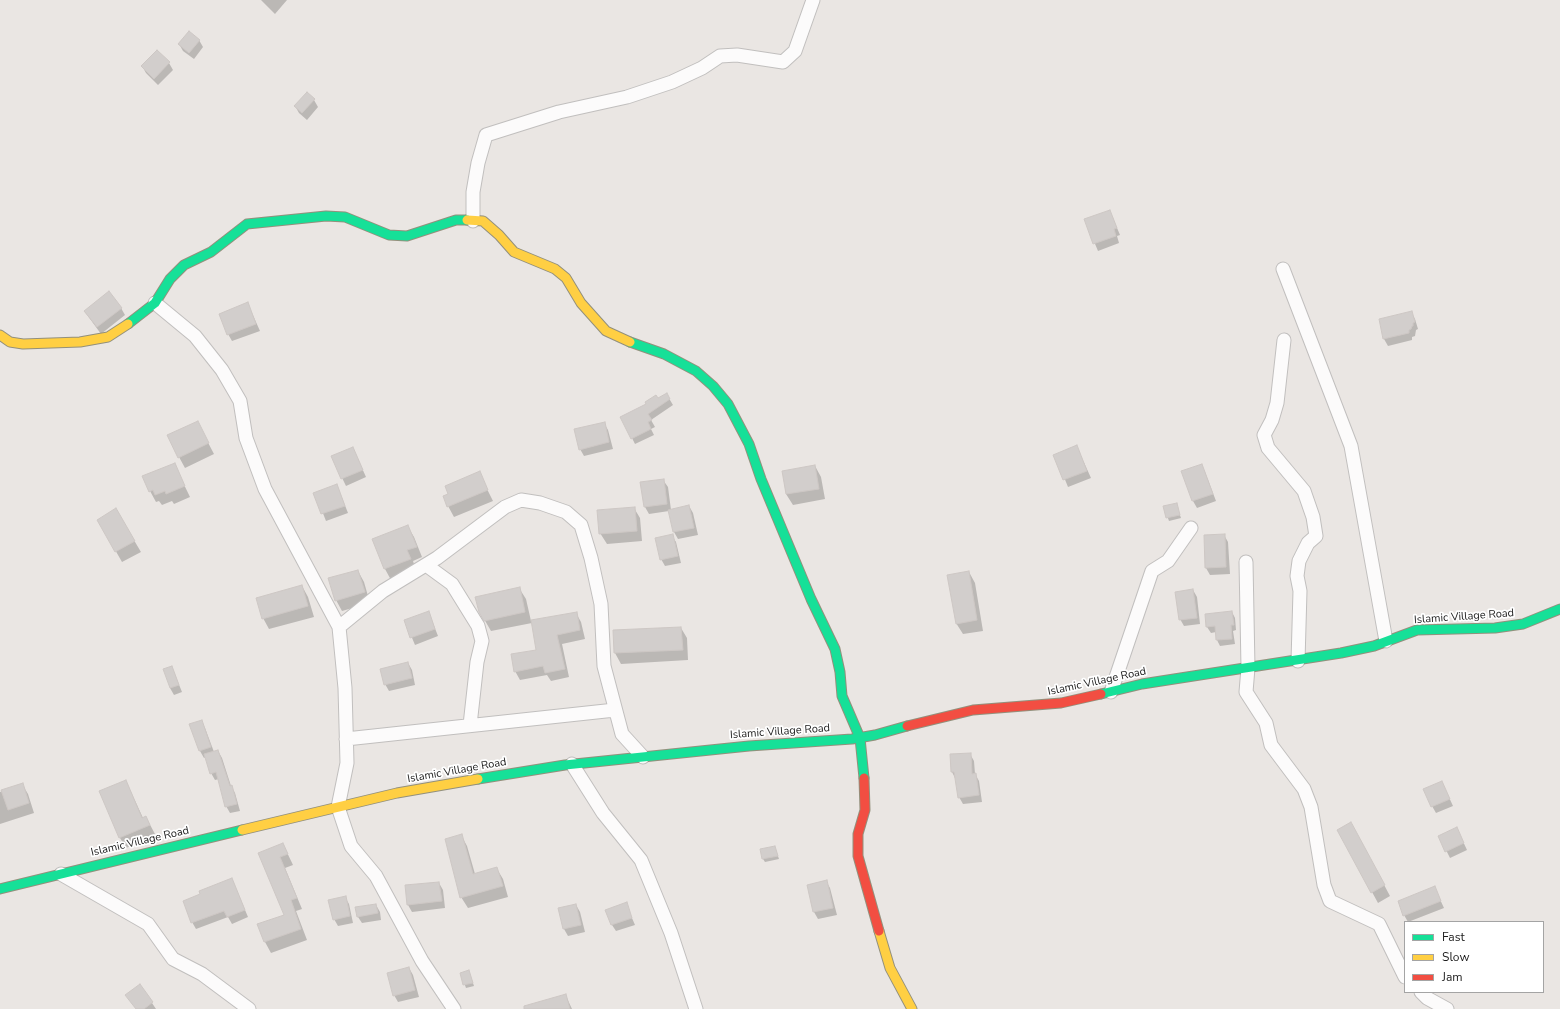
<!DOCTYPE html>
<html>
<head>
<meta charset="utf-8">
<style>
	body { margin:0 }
	#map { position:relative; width:1560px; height:1009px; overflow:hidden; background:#eae6e3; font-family:"Nunito Sans",sans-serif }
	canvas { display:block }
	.legend { position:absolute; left:1404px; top:921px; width:140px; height:72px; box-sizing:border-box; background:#fff; border:1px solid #a4a4a4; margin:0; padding:5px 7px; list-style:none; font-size:12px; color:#1b1b1b }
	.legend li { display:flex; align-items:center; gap:8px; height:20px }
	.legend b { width:20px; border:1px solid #a4a4a4 }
</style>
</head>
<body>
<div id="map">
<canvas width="1560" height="1009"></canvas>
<ul class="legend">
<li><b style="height:5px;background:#16e098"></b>Fast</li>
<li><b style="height:5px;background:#ffcf43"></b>Slow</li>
<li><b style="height:5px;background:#f24e42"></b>Jam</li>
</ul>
</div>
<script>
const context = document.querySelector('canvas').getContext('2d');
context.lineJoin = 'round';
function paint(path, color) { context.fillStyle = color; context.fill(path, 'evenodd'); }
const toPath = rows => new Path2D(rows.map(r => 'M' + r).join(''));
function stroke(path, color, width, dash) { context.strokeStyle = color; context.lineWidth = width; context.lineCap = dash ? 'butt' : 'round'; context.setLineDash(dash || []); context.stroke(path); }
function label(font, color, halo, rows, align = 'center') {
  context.font = font + ' "Nunito Sans",sans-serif'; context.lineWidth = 3.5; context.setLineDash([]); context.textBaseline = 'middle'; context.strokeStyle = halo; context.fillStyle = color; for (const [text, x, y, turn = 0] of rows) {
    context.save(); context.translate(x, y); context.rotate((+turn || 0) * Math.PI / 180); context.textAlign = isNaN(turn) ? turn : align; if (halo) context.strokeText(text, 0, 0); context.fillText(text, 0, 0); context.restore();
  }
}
paint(toPath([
	[261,0,287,0,275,14],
	[199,40,203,47,194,59,183,51,179,44],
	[157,51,169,63,173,70,158,85,146,73,142,66],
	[314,100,318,107,307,120,299,113,295,106],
	[1110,211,1120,235,1117,236,1119,243,1098,251,1085,220],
	[248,304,260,331,232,341,228,334],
	[121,308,125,315,101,334,85,312],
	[1411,312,1415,319,1418,329,1416,330,1415,336,1412,337,1412,340,1388,346,1384,339,1380,320],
	[667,395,673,405,651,420,655,427,651,429,654,435,635,444,632,438,658,399],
	[604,423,608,430,613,449,584,456,580,449],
	[203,433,214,454,185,468,179,457],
	[1077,447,1091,478,1068,487,1055,455],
	[353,448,366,477,346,486,332,457],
	[174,464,190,497,174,504,172,501,162,505,159,501,156,502,150,491],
	[1201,465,1205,472,1216,501,1197,508,1193,501,1183,472],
	[815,466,821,477,825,499,793,505,786,494,783,472],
	[479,473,493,501,454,517,448,506,449,494],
	[663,480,668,487,671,510,689,506,693,513,698,535,678,539,674,532,669,511,649,514,645,507,642,483],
	[337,485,348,513,326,521,315,493],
	[1176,504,1181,518,1169,521,1164,507],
	[634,508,640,518,642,541,607,544,600,533],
	[116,510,141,552,122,562,98,520],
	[408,527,414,537,422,557,413,561,416,570,391,580,385,569,373,540],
	[1224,535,1228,542,1230,574,1210,575,1206,568],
	[672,536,676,542,681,563,665,566,661,559],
	[358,571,364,582,370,603,342,611,336,600],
	[969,572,975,583,983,631,963,634,956,623],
	[302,586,308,597,314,617,269,629,263,618],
	[519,588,526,599,531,621,576,613,581,622,585,639,562,644,569,677,551,681,547,675,520,680,515,671,538,651,532,623,491,631,480,612],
	[1193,590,1197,597,1200,624,1184,626,1180,619],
	[1232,612,1235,618,1236,630,1233,631,1235,644,1220,646,1217,640,1216,632,1211,633,1207,627,1206,615],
	[429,613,438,636,415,645,405,621],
	[681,628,687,638,688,660,621,664,615,653,614,631],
	[408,663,412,670,415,685,389,691,385,684],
	[172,667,182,692,174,695,170,688],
	[201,721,205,728,214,752,218,751,222,758,231,786,235,793,240,811,230,813,226,806,219,779,215,780,211,773,206,757,204,758,200,751,191,724],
	[970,754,974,761,975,774,979,781,982,802,963,804,959,797,956,780,952,772],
	[126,781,143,818,146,817,156,836,126,848,120,838],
	[1442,782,1453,806,1436,813,1432,806],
	[22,784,28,794,34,813,0,824,0,792],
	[1357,834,1390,896,1378,903,1372,892],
	[461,835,467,846,475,874,497,869,503,879,508,897,468,908,461,897],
	[1460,835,1467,850,1450,858,1439,836],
	[283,844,293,865,285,868,302,909,296,911,307,940,271,953,265,942,258,925,285,915,260,854],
	[775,847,779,859,765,862,763,859],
	[232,879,248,917,232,924,228,917,196,929,192,922,201,895],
	[826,881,830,888,837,915,818,919,814,912,808,885],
	[439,883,443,890,445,908,412,912,408,905,406,886],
	[1438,895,1444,908,1408,922,1404,915],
	[345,897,349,904,353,923,338,926,334,919],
	[626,904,635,925,616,931,612,925],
	[376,905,380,912,381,920,362,923,358,917],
	[576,905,580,912,585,932,568,936,564,929],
	[409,968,413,975,419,997,398,1002,394,995],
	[469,971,474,986,466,988,461,974],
	[127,995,152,1003,156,1009,136,1009],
	[566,996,572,1009,544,1009]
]), '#0003');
const building = toPath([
	[189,31,200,40,189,53,178,44,189,31],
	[157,50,170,62,154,79,141,66,157,50],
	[307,92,315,99,302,113,294,106,307,92],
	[1110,210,1117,228,1114,229,1116,236,1093,244,1084,219,1110,210],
	[109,291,122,308,97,327,84,311,109,291],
	[248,302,256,324,227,335,219,314,248,302],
	[1412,311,1415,322,1413,323,1413,326,1412,326,1411,329,1409,330,1409,333,1383,339,1379,319,1412,311],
	[667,393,670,399,648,414,652,420,648,422,651,429,631,439,620,417,646,404,645,402,656,395,658,398,667,393],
	[198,421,209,443,178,458,167,435,198,421],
	[605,422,609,442,579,450,574,429,605,422],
	[1077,445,1087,471,1063,480,1053,455,1077,445],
	[353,447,363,470,341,479,331,456,353,447],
	[175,463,185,486,166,494,165,491,155,495,153,490,149,492,142,476,175,463],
	[1202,464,1213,494,1192,501,1181,471,1202,464],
	[815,465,819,489,786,494,782,471,815,465],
	[480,471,488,490,447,507,443,496,448,494,445,486,480,471],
	[664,479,667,504,644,507,640,482,664,479],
	[337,484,345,506,321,514,313,493,337,484],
	[1177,503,1180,515,1166,518,1163,506,1177,503],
	[689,505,694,528,673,532,668,510,689,505],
	[635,507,637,531,599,534,597,510,635,507],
	[116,508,135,541,115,552,97,520,116,508],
	[408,525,417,547,407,550,411,559,384,569,372,539,408,525],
	[673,534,678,556,660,560,655,538,673,534],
	[1225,534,1226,567,1205,568,1204,535,1225,534],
	[358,570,365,592,335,601,328,578,358,570],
	[969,571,977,620,956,624,947,575,969,571],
	[302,585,308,606,262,619,256,598,302,585],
	[520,587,525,612,484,621,479,612,475,597,520,587],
	[1193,589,1197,618,1179,620,1175,592,1193,589],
	[429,611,435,629,410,638,404,620,429,611],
	[1232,611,1234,625,1231,625,1232,639,1216,640,1215,626,1206,627,1205,614,1232,611],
	[577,612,580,630,557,635,565,669,545,673,543,666,514,672,511,654,536,650,531,620,577,612],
	[681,627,683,650,614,653,613,630,681,627],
	[408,662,412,678,384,685,380,669,408,662],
	[172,666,179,685,170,688,163,669,172,666],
	[202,720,211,747,199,751,189,724,202,720],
	[218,750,230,786,232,785,237,804,225,807,216,772,210,774,204,754,218,750],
	[971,753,972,774,976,773,979,795,958,798,954,772,951,772,950,754,971,753],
	[126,780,142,818,146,816,150,825,119,838,99,791,126,780],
	[1442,781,1450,799,1431,807,1423,789,1442,781],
	[23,783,29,803,8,810,1,790,23,783],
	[1351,822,1385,885,1371,893,1337,830,1351,822],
	[1457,827,1464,843,1445,852,1438,836,1457,827],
	[462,834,473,874,497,867,503,886,460,898,445,839,462,834],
	[283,843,288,854,280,857,297,898,291,900,301,929,264,942,257,924,284,915,258,853,283,843],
	[775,846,778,856,762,859,760,849,775,846],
	[232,878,245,910,227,917,224,911,191,923,183,901,200,894,199,891,232,878],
	[827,880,833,908,813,912,807,885,827,880],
	[439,882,442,901,407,905,405,885,439,882],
	[1435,886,1441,901,1403,916,1398,901,1435,886],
	[346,896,350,916,333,920,328,900,346,896],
	[627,902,632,918,611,925,605,910,627,902],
	[376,904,378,913,357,917,355,907,376,904],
	[576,904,581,925,563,929,558,908,576,904],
	[409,967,415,990,393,996,387,973,409,967],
	[469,970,473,983,463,985,460,973,469,970],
	[140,984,153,1002,144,1009,136,1009,125,995,140,984],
	[566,994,570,1009,524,1009,524,1006,566,994]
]);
paint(building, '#d2cecc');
stroke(building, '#cdc7c4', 1);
const street = toPath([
	[473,221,473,192,478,163,486,135,559,112,627,97,672,82,702,68,720,56,737,55,783,62,795,51,813,0],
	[1283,269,1351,446,1386,641],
	[155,303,195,336,222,370,240,401,246,438,265,489,339,627,345,688,347,763,338,807,351,846,376,876,422,961,454,1009],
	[1284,340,1277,403,1272,420,1264,435,1268,448,1304,491,1313,517,1316,536,1308,543,1299,561,1297,576,1300,591,1298,661],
	[1246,562,1248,668,1246,692,1266,723,1271,745,1304,789,1311,807,1324,885,1330,901,1379,924,1405,977],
	[426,565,452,584,478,626,482,641,477,662,470,725],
	[339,627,383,591,437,558,505,507,521,500,540,503,566,512,581,525,591,558,601,604,604,666,622,734,643,757],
	[1111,692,1152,571,1168,561,1191,528],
	[346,739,615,710],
	[572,764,603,813,641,860,671,933,696,1009],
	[61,874,148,924,173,959,202,974,249,1009],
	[1421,992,1427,998,1447,1009]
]);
const fast = toPath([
	[128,324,155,303,170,279,184,265,211,252,247,224,326,216,345,217,389,235,407,236,456,220,467,220],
	[630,342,664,354,696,371,713,386,728,404,749,444,761,479,811,599,835,649,840,672,842,696,860,738,864,778],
	[1101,694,1142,684,1341,653,1374,646,1417,630,1495,628,1523,624,1560,609],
	[478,779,565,765,749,746,852,739,875,735,907,726],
	[0,889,242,830]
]);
const slow = toPath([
	[467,220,483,221,499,235,514,252,555,269,566,278,581,303,606,331,630,342],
	[0,335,10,342,23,344,80,342,108,337,128,324],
	[242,830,397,793,478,779],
	[879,931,890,968,912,1009]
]);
const jam = toPath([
	[907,726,973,710,1061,703,1101,694],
	[864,778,865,810,858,834,858,856,879,931]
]);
stroke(street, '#c1bfbe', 15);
stroke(fast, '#93907c', 11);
stroke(slow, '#93907c', 11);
stroke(jam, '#93907c', 11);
stroke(street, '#fcfbfb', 13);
stroke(fast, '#16e098', 9);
stroke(slow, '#ffcf43', 9);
stroke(jam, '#f24e42', 9);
label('11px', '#1b1b1b', '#fff', [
	["Islamic Village Road",1464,617,-4],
	["Islamic Village Road",1097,682,-12],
	["Islamic Village Road",780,732,-4],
	["Islamic Village Road",457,771,-10],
	["Islamic Village Road",140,842,-13]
]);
</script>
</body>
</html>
